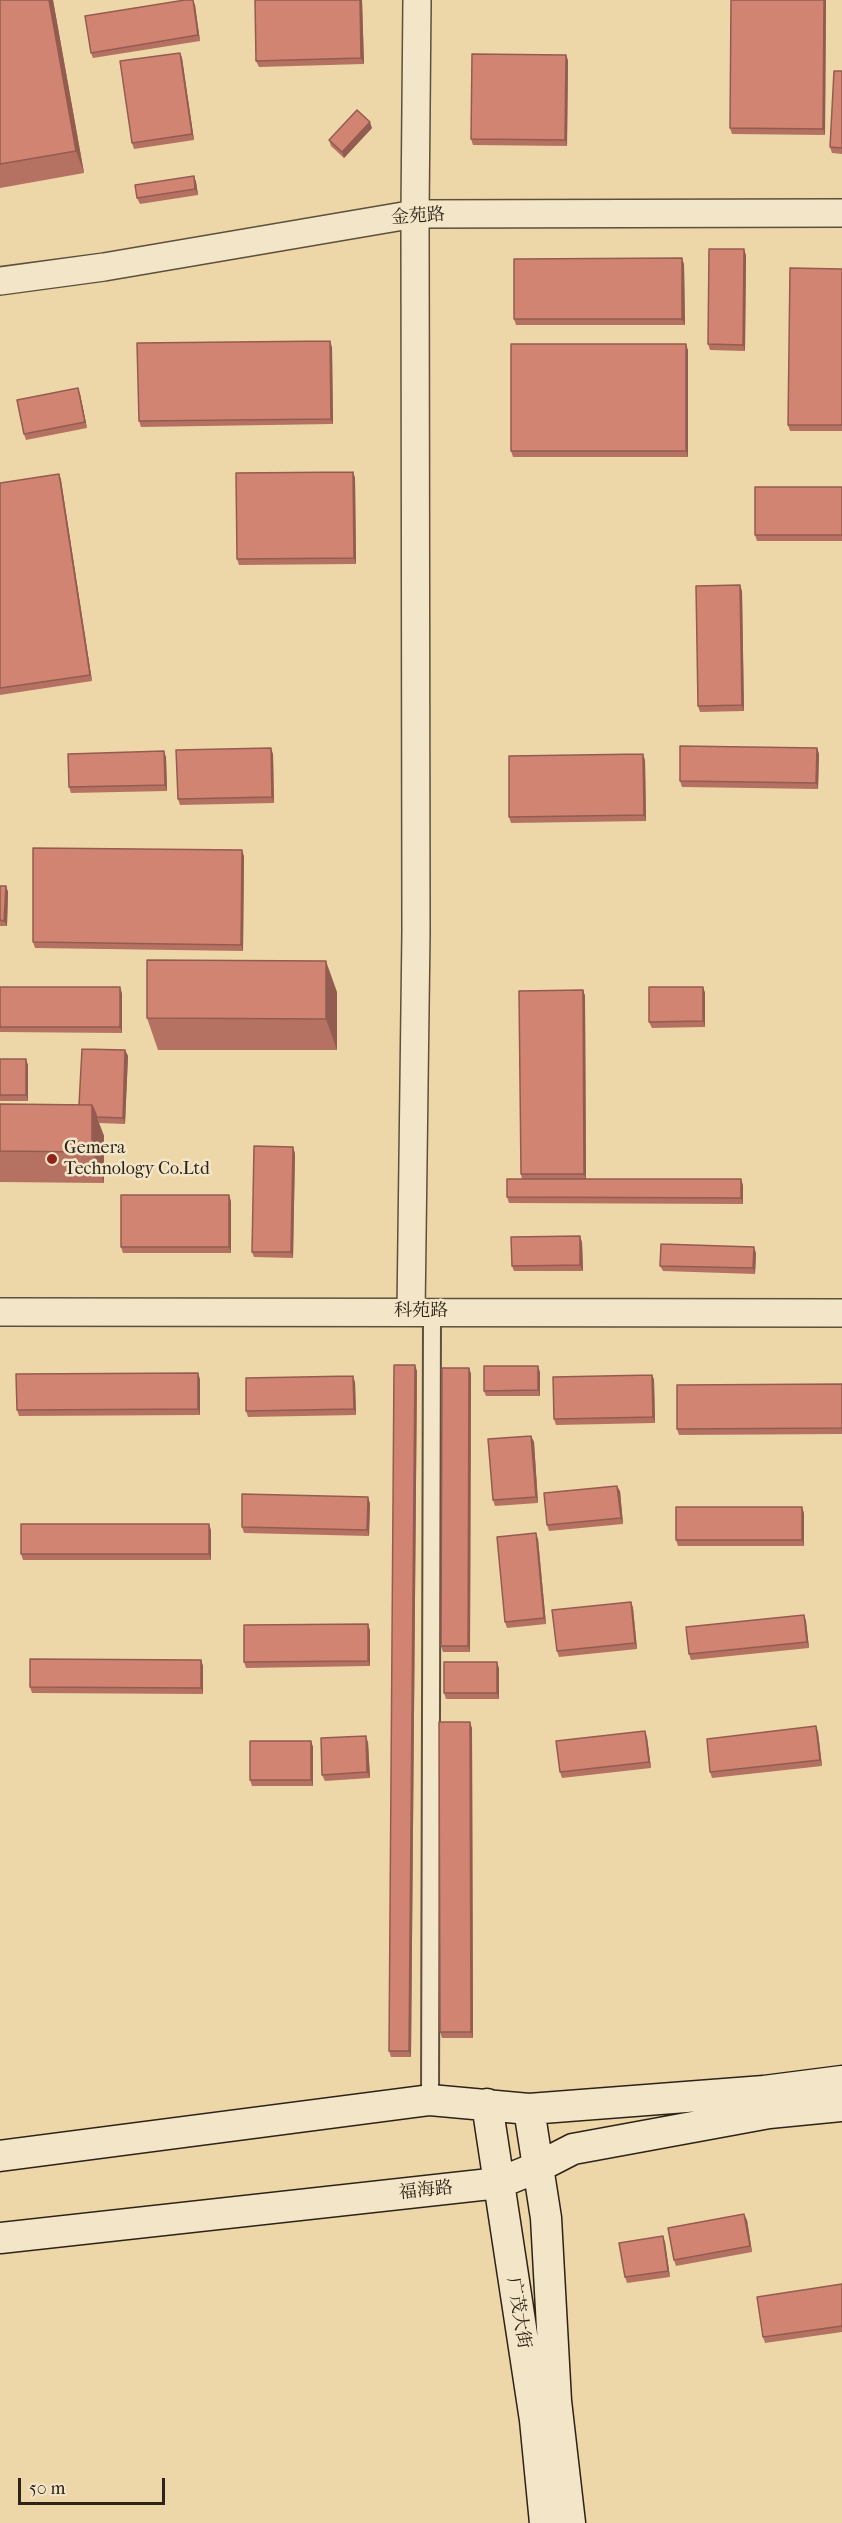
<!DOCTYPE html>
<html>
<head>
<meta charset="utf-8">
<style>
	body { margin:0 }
	#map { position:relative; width:842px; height:2523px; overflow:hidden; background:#edd7a9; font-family:"IM FELL French Canon",serif }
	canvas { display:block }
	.scale { position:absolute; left:18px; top:2478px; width:147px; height:27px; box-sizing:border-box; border:3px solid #2d2318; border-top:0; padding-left:8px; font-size:18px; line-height:21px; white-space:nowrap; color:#2d2318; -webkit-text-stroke:4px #f3e5c7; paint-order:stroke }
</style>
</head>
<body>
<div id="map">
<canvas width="842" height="2523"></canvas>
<div class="scale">50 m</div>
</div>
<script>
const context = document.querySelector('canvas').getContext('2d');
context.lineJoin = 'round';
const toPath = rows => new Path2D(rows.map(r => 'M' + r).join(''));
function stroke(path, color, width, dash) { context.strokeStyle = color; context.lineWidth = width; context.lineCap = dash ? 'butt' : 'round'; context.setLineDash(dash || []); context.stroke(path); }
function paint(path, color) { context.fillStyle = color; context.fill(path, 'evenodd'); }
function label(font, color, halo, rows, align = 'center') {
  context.font = font + ' "IM FELL French Canon","Noto Serif SC",serif'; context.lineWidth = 5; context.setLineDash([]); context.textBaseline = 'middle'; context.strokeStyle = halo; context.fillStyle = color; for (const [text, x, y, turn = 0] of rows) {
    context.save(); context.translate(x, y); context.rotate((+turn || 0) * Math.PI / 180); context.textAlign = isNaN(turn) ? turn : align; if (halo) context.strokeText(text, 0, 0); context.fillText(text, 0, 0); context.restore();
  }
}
const pedestrian = toPath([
	[430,2100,432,1313]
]);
const tertiary = toPath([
	[0,281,104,267,415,214,842,213],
	[0,1312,842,1313],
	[411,1312,416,932,415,214,417,0]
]);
const secondary = toPath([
	[487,2104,535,2420,545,2523],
	[529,2109,546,2218,556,2401,570,2523],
	[0,2156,430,2100,529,2109,764,2091,842,2081],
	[0,2238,499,2183,538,2167,573,2149,769,2113,842,2106]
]);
stroke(pedestrian, '#5d503c', 20);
stroke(tertiary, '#5d503c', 30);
stroke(secondary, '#2d2318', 33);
stroke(pedestrian, '#f3e5c7', 16);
stroke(tertiary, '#f3e5c7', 27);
stroke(secondary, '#f3e5c7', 30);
paint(toPath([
	[0,0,53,0,84,173,0,188],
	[362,0,364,64,259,67,256,61],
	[731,0,826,0,825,135,732,134,730,128],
	[195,5,200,41,93,58,91,53],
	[180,53,182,58,194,140,134,149,132,143],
	[568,60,567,146,473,145,471,139],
	[842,71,842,154,832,153,830,147],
	[372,128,344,158,331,146,329,140],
	[194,176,196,182,198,195,140,204,137,198],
	[746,255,745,351,710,350,708,344],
	[684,264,685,325,516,325,514,319],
	[842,269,842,431,790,431,788,425],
	[332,347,333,424,141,427,139,421],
	[688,350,688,457,513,457,511,451],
	[80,394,87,428,26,440,24,434],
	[353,472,355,478,356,564,239,565,237,559],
	[59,474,61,480,92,681,0,695,0,483],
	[842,487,842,541,757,541,755,535],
	[742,591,744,711,700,712,698,706],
	[817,748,819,754,818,789,682,787,680,781],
	[273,754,274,803,180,805,178,799],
	[166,757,167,791,71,793,69,787],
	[645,760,646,821,511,823,509,817],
	[244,856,243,951,35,948,33,942],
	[0,886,6,886,8,892,7,926,0,926],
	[0,987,122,993,122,1033,0,1032],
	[703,987,705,993,705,1027,652,1028,649,1022],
	[583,990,585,996,586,1179,743,1185,743,1204,509,1203,507,1197,522,1179,521,1174],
	[337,992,337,1050,158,1050,147,1018],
	[125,1050,128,1056,125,1124,99,1123,104,1136,104,1183,0,1182,0,1104,79,1105],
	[0,1059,28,1065,28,1101,0,1101],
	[295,1153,293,1258,254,1257,252,1252],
	[231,1201,231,1253,123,1253,121,1247],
	[582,1242,583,1271,514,1271,512,1266],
	[756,1253,755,1274,663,1271,660,1266],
	[469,1368,471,1374,470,1652,443,1652,441,1646],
	[417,1371,411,2057,391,2057,389,2051],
	[540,1372,540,1396,486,1396,484,1391],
	[652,1375,654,1380,655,1423,556,1425,554,1419],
	[200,1379,200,1415,19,1416,17,1410],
	[355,1382,356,1415,248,1417,246,1411],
	[842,1384,842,1434,679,1435,677,1429],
	[531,1436,534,1442,538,1503,495,1506,493,1500],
	[620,1491,623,1524,549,1531,547,1525],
	[370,1503,369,1536,244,1533,242,1527],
	[804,1513,804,1546,678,1546,676,1540],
	[211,1530,211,1560,23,1560,21,1554],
	[538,1539,546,1624,507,1628,505,1622],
	[631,1602,633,1608,637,1649,559,1657,557,1651],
	[804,1615,806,1621,809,1648,691,1660,689,1654],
	[370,1630,370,1666,246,1668,244,1662],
	[201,1660,203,1666,203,1694,32,1693,30,1687],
	[499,1668,499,1699,446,1699,444,1693],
	[472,1728,473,2038,442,2038,440,2032],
	[818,1732,822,1766,712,1778,710,1772],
	[647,1737,651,1768,562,1778,560,1772],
	[311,1741,313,1747,313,1786,252,1786,250,1780],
	[368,1742,370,1778,325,1781,322,1775],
	[747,2220,752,2252,676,2266,674,2260],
	[665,2242,670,2277,627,2283,625,2277],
	[842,2284,842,2332,765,2343,763,2337]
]), '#b57262');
paint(toPath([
	[49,0,53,0,84,173,76,151],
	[193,0,195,5,200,41,198,35],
	[360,0,362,0,364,64,361,58],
	[824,0,826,0,825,135,823,129],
	[180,53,182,58,194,140,192,134],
	[566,55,568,60,567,146,565,140],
	[370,122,372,128,344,158,342,152],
	[194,176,196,182,198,195,195,189],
	[744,249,746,255,745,351,743,345],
	[682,258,684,264,685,325,682,319],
	[330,341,332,347,333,424,331,419],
	[686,344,688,350,688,457,686,451],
	[78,388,80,394,87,428,85,422],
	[353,472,355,478,356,564,354,558],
	[59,474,61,480,92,681,90,675],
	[740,585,742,591,744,711,742,705],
	[271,748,273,754,274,803,272,797],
	[817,748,819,754,818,789,816,783],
	[164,751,166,757,167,791,165,785],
	[643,754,645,760,646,821,644,815],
	[242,850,244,856,243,951,241,945],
	[6,886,8,892,7,926,4,921],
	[326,961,337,992,337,1050,326,1019],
	[120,987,122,993,122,1033,120,1027],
	[703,987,705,993,705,1027,703,1021],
	[583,990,585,996,586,1180,584,1174],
	[125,1050,128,1056,125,1124,123,1118],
	[26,1059,28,1065,28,1101,26,1095],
	[92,1105,104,1136,104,1183,92,1152],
	[293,1147,295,1153,293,1258,291,1252],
	[741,1179,743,1185,743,1204,741,1198],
	[229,1195,231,1201,231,1253,229,1247],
	[580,1236,582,1242,583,1271,580,1265],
	[754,1247,756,1253,755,1274,753,1268],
	[415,1365,417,1371,411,2057,409,2051],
	[538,1366,540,1372,540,1396,538,1390],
	[469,1368,471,1374,470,1652,468,1646],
	[198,1373,200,1379,200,1415,198,1409],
	[652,1375,654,1380,655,1423,653,1417],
	[353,1376,355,1382,356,1415,354,1409],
	[531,1436,534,1442,538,1503,536,1497],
	[617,1486,620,1491,623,1524,621,1518],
	[368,1497,370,1503,369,1536,367,1530],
	[802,1507,804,1513,804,1546,802,1540],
	[209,1524,211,1530,211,1560,209,1554],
	[536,1533,538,1539,546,1624,544,1618],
	[631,1602,633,1608,637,1649,635,1643],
	[804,1615,806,1621,809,1648,807,1642],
	[368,1624,370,1630,370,1666,368,1661],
	[201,1660,203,1666,203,1694,201,1688],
	[497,1662,499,1668,499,1699,497,1693],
	[470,1722,472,1728,473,2038,471,2032],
	[816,1726,818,1732,822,1766,820,1760],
	[645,1731,647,1737,651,1768,649,1762],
	[366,1736,368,1742,370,1778,367,1772],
	[311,1741,313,1747,313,1786,311,1780],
	[744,2214,747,2220,752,2252,750,2246],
	[663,2236,665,2242,670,2277,668,2271]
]), '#935c50');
const building = toPath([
	[0,0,49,0,76,151,0,164,0,0],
	[185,0,193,0,198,35,91,53,85,16,185,0],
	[255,0,360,0,361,58,256,61,255,0],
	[731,0,824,0,823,129,730,128,731,0],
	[180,53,192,134,132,143,120,61,180,53],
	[472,54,566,55,565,140,471,139,472,54],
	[834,71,842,71,842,148,830,147,834,71],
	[357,110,370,122,342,152,329,140,357,110],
	[194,176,195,189,137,198,135,185,194,176],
	[709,249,744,249,743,345,708,344,709,249],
	[682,258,682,319,514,319,514,259,682,258],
	[790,268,842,269,842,425,788,425,790,268],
	[330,341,331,419,139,421,137,343,330,341],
	[511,344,686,344,686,451,511,451,511,344],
	[78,388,85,422,24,434,17,400,78,388],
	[353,472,354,558,237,559,236,473,353,472],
	[59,474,90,675,0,688,0,483,59,474],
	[755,487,842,487,842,535,755,535,755,487],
	[740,585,742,705,698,706,696,586,740,585],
	[680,746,817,748,816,783,680,781,680,746],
	[271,748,272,797,178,799,176,750,271,748],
	[164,751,165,785,69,787,68,754,164,751],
	[643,754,644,815,509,817,509,756,643,754],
	[33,848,242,850,241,945,33,942,33,848],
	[0,886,6,886,4,921,0,920,0,886],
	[147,960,326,961,326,1019,147,1018,147,960],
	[0,987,120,987,120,1027,0,1027,0,987],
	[649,987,703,987,703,1021,649,1022,649,987],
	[583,990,584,1174,521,1174,519,991,583,990],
	[82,1049,125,1050,123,1118,97,1117,92,1105,79,1105,82,1049],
	[0,1059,26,1059,26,1095,0,1095,0,1059],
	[0,1104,92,1105,92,1152,0,1151,0,1104],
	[254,1146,293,1147,291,1252,252,1252,254,1146],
	[507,1179,741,1179,741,1198,507,1197,507,1179],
	[121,1195,229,1195,229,1247,121,1247,121,1195],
	[580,1236,580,1265,512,1266,511,1237,580,1236],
	[661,1244,754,1247,753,1268,660,1266,661,1244],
	[394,1365,415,1365,409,2051,389,2051,394,1365],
	[484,1366,538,1366,538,1390,484,1391,484,1366],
	[442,1368,469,1368,468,1646,441,1646,442,1368],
	[198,1373,198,1409,17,1410,16,1374,198,1373],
	[652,1375,653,1417,554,1419,553,1377,652,1375],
	[353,1376,354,1409,246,1411,246,1378,353,1376],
	[842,1384,842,1428,677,1429,677,1385,842,1384],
	[531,1436,536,1497,493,1500,488,1439,531,1436],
	[617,1486,621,1518,547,1525,544,1493,617,1486],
	[242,1494,368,1497,367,1530,242,1527,242,1494],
	[676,1507,802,1507,802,1540,676,1540,676,1507],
	[21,1524,209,1524,209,1554,21,1554,21,1524],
	[536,1533,544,1618,505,1622,497,1537,536,1533],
	[631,1602,635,1643,557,1651,552,1610,631,1602],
	[804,1615,807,1642,689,1654,686,1627,804,1615],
	[368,1624,368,1661,244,1662,244,1625,368,1624],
	[30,1659,201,1660,201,1688,30,1687,30,1659],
	[444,1662,497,1662,497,1693,444,1693,444,1662],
	[439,1722,470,1722,471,2032,440,2032,439,1722],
	[816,1726,820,1760,710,1772,707,1739,816,1726],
	[645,1731,649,1762,560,1772,556,1741,645,1731],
	[366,1736,367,1772,322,1775,321,1738,366,1736],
	[250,1741,311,1741,311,1780,250,1780,250,1741],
	[744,2214,750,2246,674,2260,668,2228,744,2214],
	[663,2236,668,2271,625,2277,619,2243,663,2236],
	[842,2284,842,2326,763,2337,757,2297,842,2284]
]);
paint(building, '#d28472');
stroke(building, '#935c50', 1.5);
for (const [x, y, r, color] of [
	[52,1159,6,"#8f2418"]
]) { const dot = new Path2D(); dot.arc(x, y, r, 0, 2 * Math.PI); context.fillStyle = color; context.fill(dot); stroke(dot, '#f3e5c7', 2); }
label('18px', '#2d2318', '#f3e5c7', [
	["金苑路",418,217,-4],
	["科苑路",421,1312],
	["福海路",426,2191,-6],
	["广茂大街",518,2313,81]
]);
label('18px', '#2d2318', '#f3e5c7', [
	["Gemera",64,1149],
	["Technology Co.Ltd",64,1170]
], 'left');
</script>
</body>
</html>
